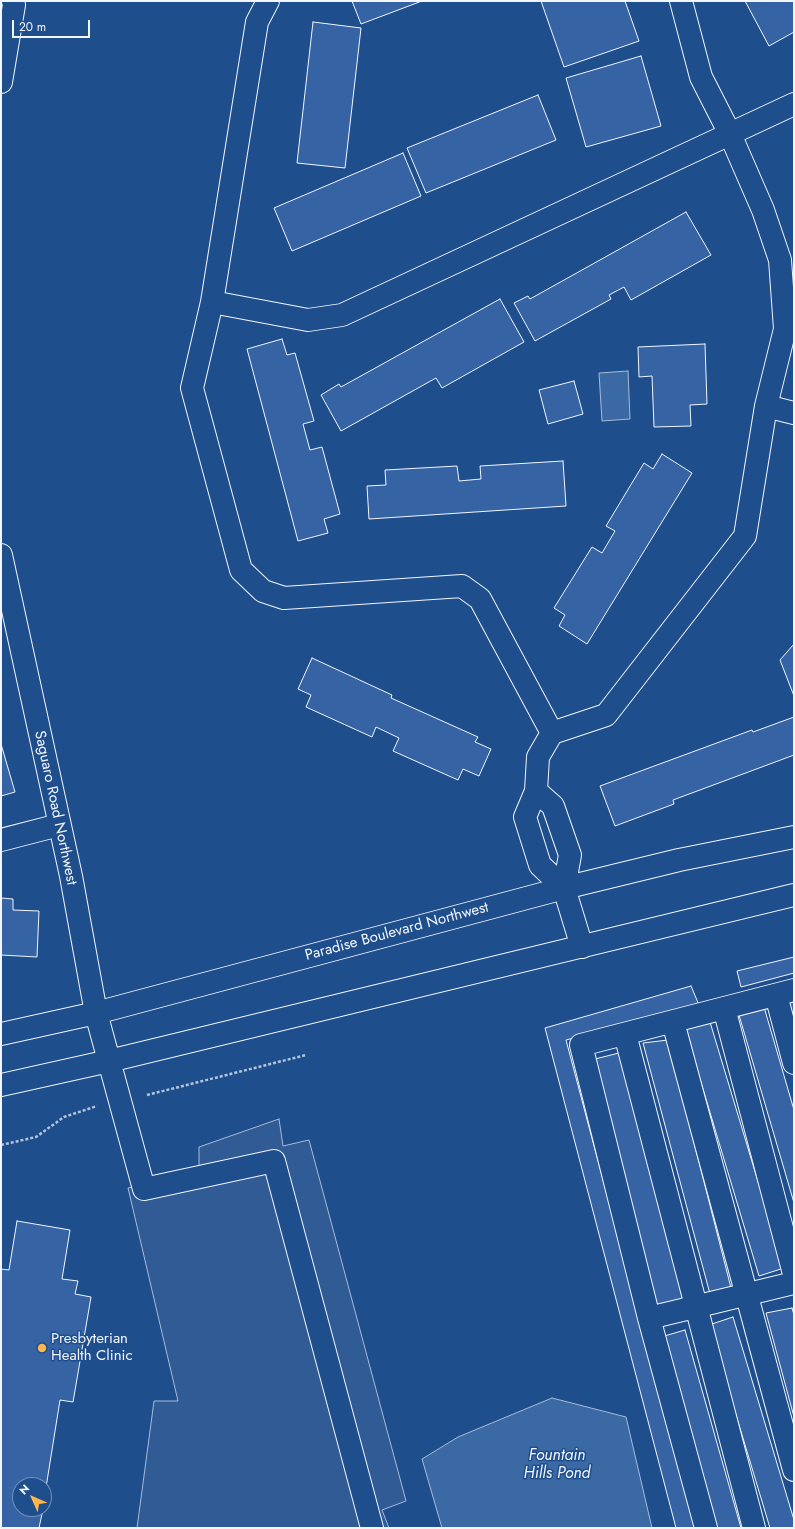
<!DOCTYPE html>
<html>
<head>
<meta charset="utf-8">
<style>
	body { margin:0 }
	#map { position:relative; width:795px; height:1529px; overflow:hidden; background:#1f4e8c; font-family:Jost,sans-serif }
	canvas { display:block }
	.frame { position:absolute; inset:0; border:2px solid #f2f6ff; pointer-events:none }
	.north { position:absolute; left:12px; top:1477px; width:40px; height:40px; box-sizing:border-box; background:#1f4e8c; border:1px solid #7391ba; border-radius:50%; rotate:315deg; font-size:11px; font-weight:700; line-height:16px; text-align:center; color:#f2f6ff }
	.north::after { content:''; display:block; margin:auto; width:14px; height:18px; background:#ffb74d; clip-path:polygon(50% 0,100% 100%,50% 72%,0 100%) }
	.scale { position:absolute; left:12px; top:20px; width:78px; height:18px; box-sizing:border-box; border:2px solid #f2f6ff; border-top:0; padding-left:5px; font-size:12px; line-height:14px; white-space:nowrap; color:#f2f6ff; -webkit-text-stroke:3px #1f4e8c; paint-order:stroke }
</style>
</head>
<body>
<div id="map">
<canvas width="795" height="1529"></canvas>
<div class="frame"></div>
<div class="north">N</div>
<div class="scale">20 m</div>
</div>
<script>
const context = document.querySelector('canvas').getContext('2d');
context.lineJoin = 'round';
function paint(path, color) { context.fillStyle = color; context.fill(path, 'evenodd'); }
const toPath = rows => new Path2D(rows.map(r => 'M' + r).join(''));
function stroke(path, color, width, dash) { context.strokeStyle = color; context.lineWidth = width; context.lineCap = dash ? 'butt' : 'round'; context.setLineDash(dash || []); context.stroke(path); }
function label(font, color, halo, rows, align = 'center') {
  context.font = font + ' Jost,sans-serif'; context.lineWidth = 3; context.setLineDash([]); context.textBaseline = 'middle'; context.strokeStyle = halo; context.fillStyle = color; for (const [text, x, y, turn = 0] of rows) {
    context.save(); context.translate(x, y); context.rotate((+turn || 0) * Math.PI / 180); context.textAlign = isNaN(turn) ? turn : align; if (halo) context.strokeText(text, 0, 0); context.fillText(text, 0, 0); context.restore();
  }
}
const parking = toPath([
	[279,1119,283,1146,309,1140,406,1501,382,1510,389,1528,137,1528,154,1401,178,1401,128,1188,199,1168,199,1147,279,1119]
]);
paint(parking, '#305b95');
stroke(parking, '#a8bbd7', 1);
const water = toPath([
	[628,371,630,419,602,421,599,373,628,371],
	[552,1398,626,1417,652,1528,442,1528,422,1459,458,1437,552,1398]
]);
paint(water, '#3b69a3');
stroke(water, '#a8bbd7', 1);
const building = toPath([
	[352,1,422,1,361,24,352,1],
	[541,1,625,1,639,41,564,67,541,1],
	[745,1,794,1,794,32,769,46,745,1],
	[313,22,361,28,345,168,297,163,313,22],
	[641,56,661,126,586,147,566,78,641,56],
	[538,95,556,140,426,193,407,148,538,95],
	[403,153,421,196,292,251,274,208,403,153],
	[686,212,711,255,631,300,624,287,609,295,611,299,535,341,514,303,528,296,530,299,686,212],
	[500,299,524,342,442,388,436,378,341,431,321,395,339,384,341,387,500,299],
	[282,339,287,355,295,353,314,421,303,424,310,450,322,447,340,514,324,519,328,533,298,541,247,349,282,339],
	[705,344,707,404,690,405,691,426,654,427,652,376,639,377,638,347,705,344],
	[574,381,583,414,548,424,539,390,574,381],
	[662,454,692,473,587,644,559,626,565,615,554,608,592,547,602,553,615,531,606,526,644,463,653,469,662,454],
	[563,461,566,506,369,519,367,486,386,485,385,470,457,466,459,481,481,479,480,466,563,461],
	[794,644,794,696,780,660,794,644],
	[312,658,392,695,391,698,478,737,475,742,491,749,479,776,463,769,458,780,393,751,399,738,376,727,372,737,306,707,311,695,298,689,312,658],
	[794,717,794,755,673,800,674,804,615,826,600,786,752,730,753,732,794,717],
	[1,744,15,792,1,796,1,744],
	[1,898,13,899,13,910,39,911,37,957,1,955,1,898],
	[794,957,794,973,741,987,737,971,794,957],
	[691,986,699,1005,566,1040,695,1528,676,1528,545,1028,691,986],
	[794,1000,794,1020,789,1001,794,1000],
	[764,1007,794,1110,794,1203,739,1015,764,1007],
	[710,1022,784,1268,759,1276,685,1029,710,1022],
	[668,1040,731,1288,710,1294,643,1043,668,1040],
	[619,1053,685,1299,657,1307,591,1060,619,1053],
	[17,1221,70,1230,62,1279,78,1281,75,1294,91,1297,73,1402,60,1400,44,1500,44,1485,20,1485,20,1509,43,1509,39,1528,1,1528,1,1269,9,1270,17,1221],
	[792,1308,794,1315,794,1417,766,1313,792,1308],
	[733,1317,794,1520,794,1528,770,1528,709,1325,733,1317],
	[685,1330,741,1528,716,1528,661,1337,685,1330]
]);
paint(building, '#3563a3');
stroke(building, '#f2f6ff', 1);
const minor = toPath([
	[1,82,14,5,13,1],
	[212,302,257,22,268,1],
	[766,406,794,413],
	[1,555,71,876,96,1013,144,1189,274,1161,372,1528],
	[552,733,606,715,745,536,766,406,785,329,780,260,763,210,730,134,701,77,681,1],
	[536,791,553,806,570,855,564,888,582,947],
	[1,840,59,825],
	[564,888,540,865,525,817,536,791,538,757,552,733,480,599,462,586,284,598,263,591,241,570,192,388,212,302,308,320,342,315,794,104],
	[776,995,794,1063],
	[724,1008,794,1274],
	[673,1022,794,1470],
	[1,1034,96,1013,564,888,679,860,794,837],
	[625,1034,754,1528],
	[1,1085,109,1061,794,895],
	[649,1318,794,1283],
	[706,1528,649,1318,581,1045,794,990]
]);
stroke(minor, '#f2f6ff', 24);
stroke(toPath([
	[147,1095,306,1055],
	[1,1145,36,1137,64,1117,97,1106]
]), '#b3c4dc', 2.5, [3, 2]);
stroke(minor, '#1f4e8c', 22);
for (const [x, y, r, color] of [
	[42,1348,5,"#ffb74d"]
]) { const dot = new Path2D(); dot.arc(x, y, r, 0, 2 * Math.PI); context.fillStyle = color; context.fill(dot); stroke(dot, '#1f4e8c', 1.5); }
label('15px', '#f2f6ff', '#1f4e8c', [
	["Saguaro Road Northwest",55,808,78],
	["Paradise Boulevard Northwest",397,932,-15]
]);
label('15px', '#f2f6ff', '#1f4e8c', [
	["Presbyterian",51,1339],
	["Health Clinic",51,1356]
], 'left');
label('italic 16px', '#f2f6ff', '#1f4e8c', [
	["Fountain",557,1456],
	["Hills Pond",557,1474]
]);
</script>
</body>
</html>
